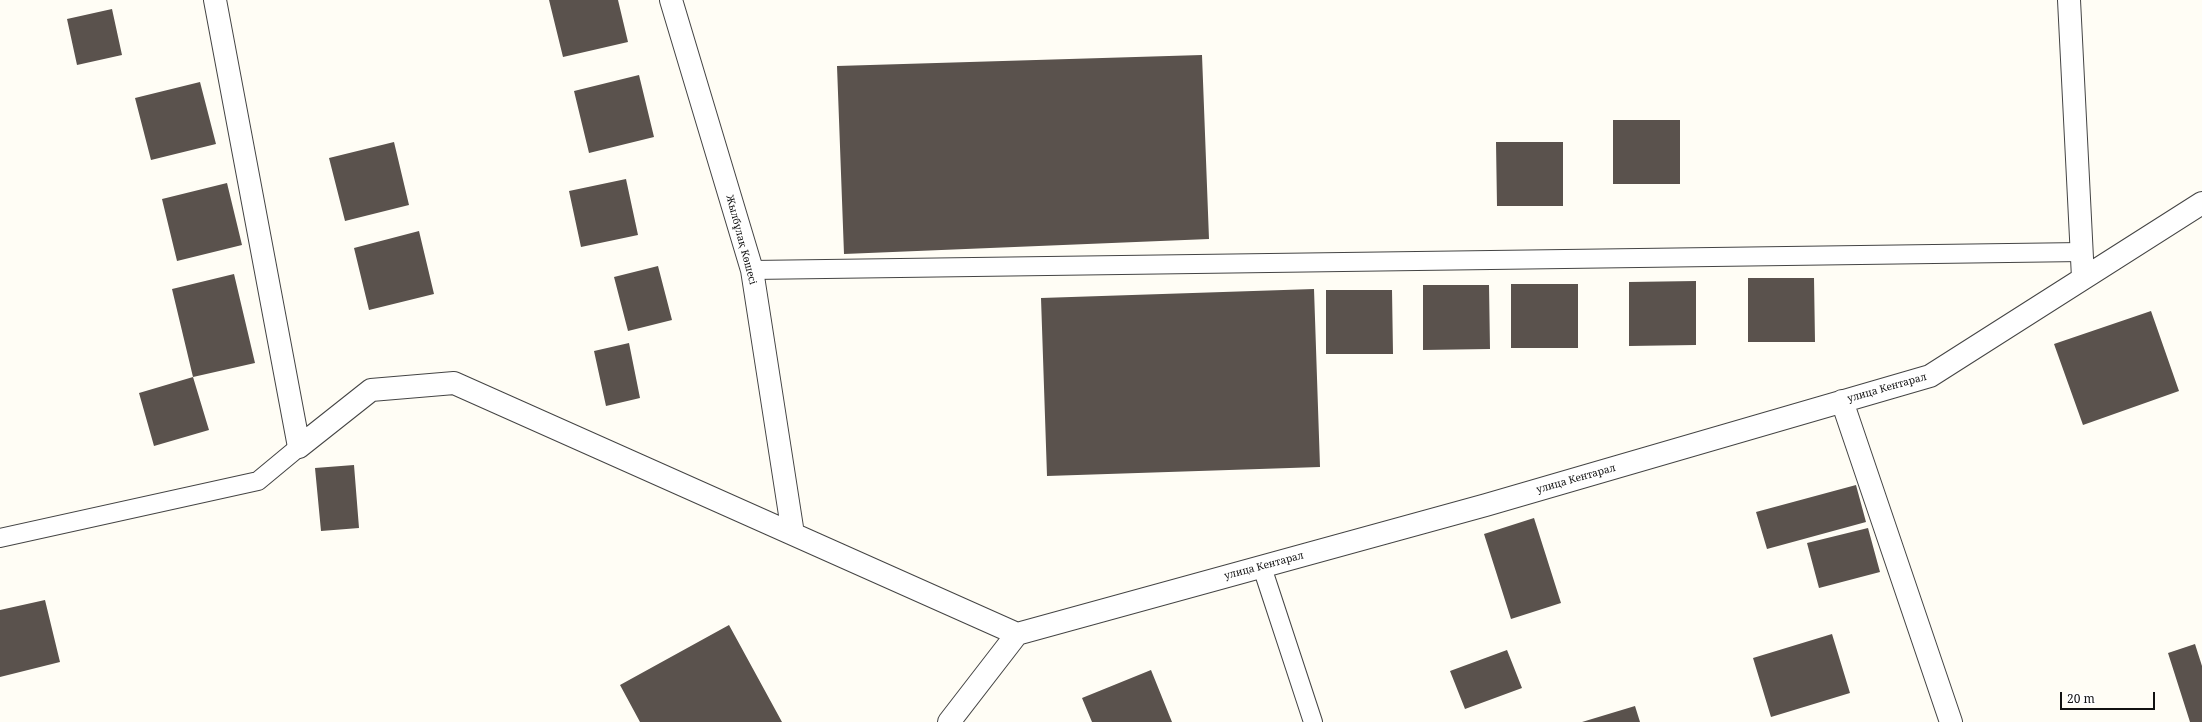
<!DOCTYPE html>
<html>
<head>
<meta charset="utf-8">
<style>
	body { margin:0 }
	#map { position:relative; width:2202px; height:722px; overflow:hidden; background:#fffdf5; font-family:"Noto Serif",serif }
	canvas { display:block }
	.scale { position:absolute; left:2060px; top:692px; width:95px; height:18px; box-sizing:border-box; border:2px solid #111; border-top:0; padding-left:5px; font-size:12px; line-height:14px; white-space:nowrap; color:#111; -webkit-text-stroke:3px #fff; paint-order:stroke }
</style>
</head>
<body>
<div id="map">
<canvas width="2202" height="722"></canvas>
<div class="scale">20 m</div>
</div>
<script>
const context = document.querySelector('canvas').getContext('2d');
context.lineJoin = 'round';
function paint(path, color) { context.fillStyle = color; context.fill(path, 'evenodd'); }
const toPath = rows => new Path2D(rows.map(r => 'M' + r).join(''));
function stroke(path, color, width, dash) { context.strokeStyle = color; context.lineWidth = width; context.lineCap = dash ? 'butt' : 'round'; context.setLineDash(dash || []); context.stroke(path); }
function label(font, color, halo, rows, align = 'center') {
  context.font = font + ' "Noto Serif",serif'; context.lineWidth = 4; context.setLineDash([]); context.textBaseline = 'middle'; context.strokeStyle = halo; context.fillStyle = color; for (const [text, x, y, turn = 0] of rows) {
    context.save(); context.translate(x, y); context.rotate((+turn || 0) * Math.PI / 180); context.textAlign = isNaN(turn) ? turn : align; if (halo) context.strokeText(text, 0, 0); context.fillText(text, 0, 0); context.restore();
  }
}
paint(toPath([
	[549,0,618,0,628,42,563,57],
	[112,9,122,55,77,65,67,19],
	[1202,55,1209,239,844,254,837,66],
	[639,75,654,137,589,153,574,91],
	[200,82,216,144,151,160,135,98],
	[1613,120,1680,120,1680,184,1613,184],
	[394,142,409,205,345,221,329,158],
	[1496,142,1563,142,1563,206,1497,206],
	[626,179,638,235,581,247,569,191],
	[227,183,242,245,177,261,162,199],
	[419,231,434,294,369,310,354,248],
	[658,266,672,320,628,331,614,277],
	[234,274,255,363,193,377,209,430,154,446,139,393,193,377,172,289],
	[1748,278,1814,278,1815,342,1748,342],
	[1696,281,1696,345,1629,346,1629,282],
	[1511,284,1578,284,1578,348,1511,348],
	[1423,285,1489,285,1490,349,1423,350],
	[1314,289,1320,467,1047,476,1041,298],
	[1326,290,1392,290,1393,354,1326,354],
	[2151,311,2179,391,2083,425,2054,344],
	[629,343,640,398,606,406,594,351],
	[354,465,359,528,321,531,315,468],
	[1856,485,1866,522,1767,549,1756,512],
	[1534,518,1561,603,1511,619,1484,534],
	[1868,528,1880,572,1819,588,1807,543],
	[45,600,60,662,0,677,0,610],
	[729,625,782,722,640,722,620,685],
	[1832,634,1850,693,1771,717,1753,658],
	[2195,644,2202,666,2202,722,2190,722,2168,653],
	[1507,650,1522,688,1465,709,1450,671],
	[1151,670,1172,722,1092,722,1082,698],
	[1635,706,1640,722,1582,722]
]), '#5a524d');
const service = toPath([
	[752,270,2082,252],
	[0,538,258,481,299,447],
	[1262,567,1313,722]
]);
const minor = toPath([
	[215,0,299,447,371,390,454,383,1017,634],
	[671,0,752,270,793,534],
	[2069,0,2083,278],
	[1842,401,1951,722],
	[949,722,1017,634,1486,505,1930,376,2202,203]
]);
stroke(service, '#444', 20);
stroke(minor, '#444', 24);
stroke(service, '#fff', 18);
stroke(minor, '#fff', 22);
label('10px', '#111', '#fff', [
	["Жылбұлақ Көшесі",741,240,75],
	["улица Кентарал",1887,388,-16],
	["улица Кентарал",1576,479,-16],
	["улица Кентарал",1264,566,-15]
]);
</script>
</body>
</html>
